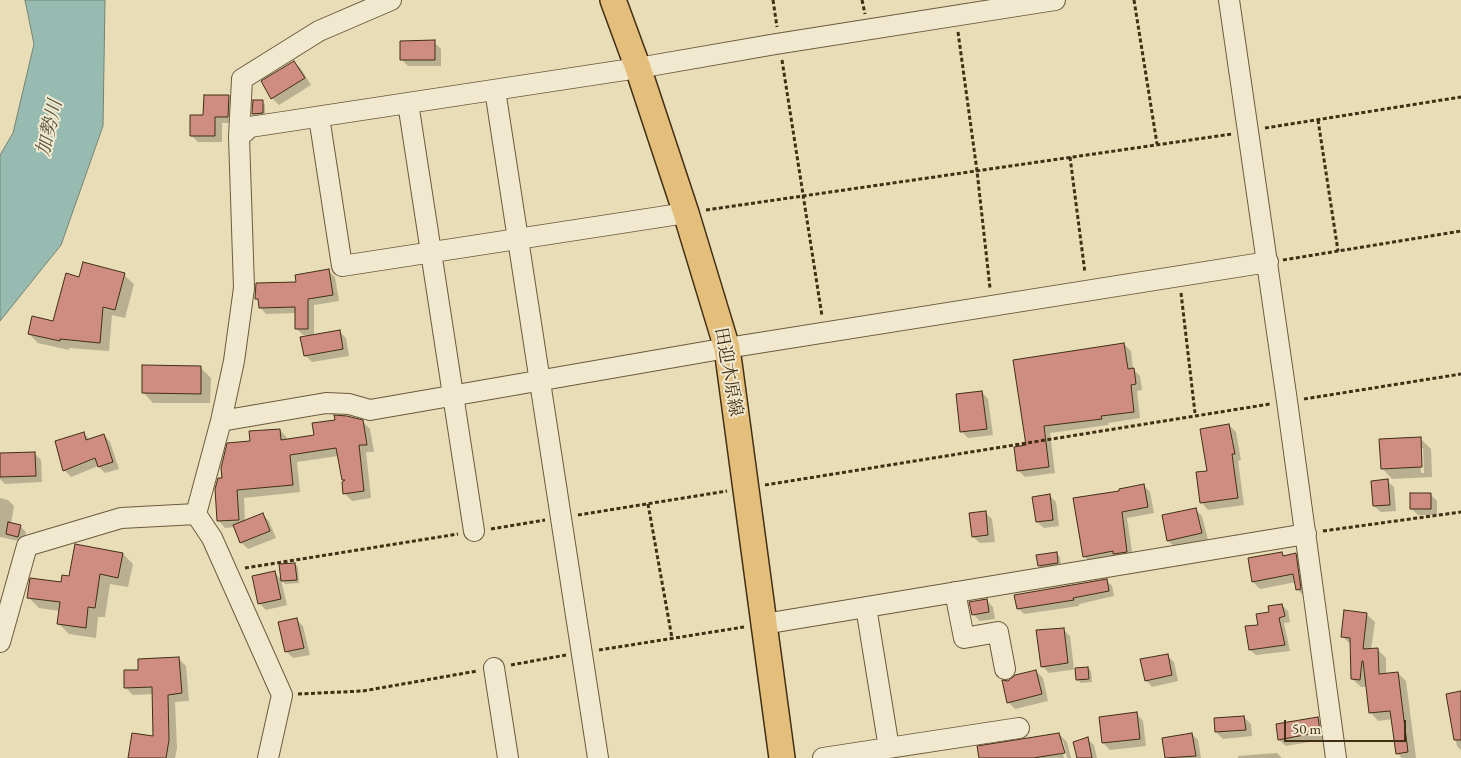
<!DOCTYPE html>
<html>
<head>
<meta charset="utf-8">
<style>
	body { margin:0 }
	#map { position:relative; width:1461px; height:758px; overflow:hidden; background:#e8ddb6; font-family:"EB Garamond",serif }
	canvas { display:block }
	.scale { position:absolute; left:1284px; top:720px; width:122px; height:22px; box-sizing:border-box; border:2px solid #422e15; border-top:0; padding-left:6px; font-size:15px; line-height:18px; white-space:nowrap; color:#422e15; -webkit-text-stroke:4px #f0e9d0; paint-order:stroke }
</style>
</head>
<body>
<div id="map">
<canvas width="1461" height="758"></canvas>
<div class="scale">50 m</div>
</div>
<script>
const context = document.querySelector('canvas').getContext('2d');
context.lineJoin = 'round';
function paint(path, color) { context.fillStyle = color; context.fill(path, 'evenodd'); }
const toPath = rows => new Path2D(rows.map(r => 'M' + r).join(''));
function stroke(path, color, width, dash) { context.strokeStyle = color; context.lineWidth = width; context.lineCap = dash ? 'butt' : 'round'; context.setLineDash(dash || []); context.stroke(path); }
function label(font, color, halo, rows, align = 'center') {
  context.font = font + ' "EB Garamond","Noto Serif JP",serif'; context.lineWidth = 4; context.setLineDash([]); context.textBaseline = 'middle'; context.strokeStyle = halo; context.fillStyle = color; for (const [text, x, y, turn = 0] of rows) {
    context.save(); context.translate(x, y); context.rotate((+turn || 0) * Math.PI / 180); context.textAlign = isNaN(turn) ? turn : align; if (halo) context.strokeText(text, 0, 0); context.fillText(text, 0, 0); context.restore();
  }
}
const water = toPath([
	[25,0,105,0,103,126,61,245,0,321,0,155,13,133,34,44,25,0]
]);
paint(water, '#97bbb1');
stroke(water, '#758373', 1);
paint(toPath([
	[434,42,441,49,441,66,408,66,401,59],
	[294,62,301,69,311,85,279,105,272,98],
	[229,97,236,103,234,123,222,123,222,142,198,142,191,135,205,116],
	[262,102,265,105,265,116,256,117,253,114],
	[329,271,335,277,339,301,314,305,314,336,340,332,346,338,349,356,312,362,305,355,310,335,303,335,297,329,297,313,266,314,260,307,260,302,256,298],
	[124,275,134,284,125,318,112,315,109,351,69,348,69,350,38,343,29,334,54,322,80,278],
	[1124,344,1131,351,1133,369,1140,376,1142,390,1137,391,1140,418,1108,423,1108,425,1050,433,1055,473,1025,477,1018,470,1028,446,1015,361],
	[201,368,211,378,210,403,153,403,143,392],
	[982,392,988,399,993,435,968,438,961,431],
	[362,421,370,429,374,452,366,452,371,498,352,501,344,493,345,482,343,480,338,456,297,462,300,492,244,498,245,522,263,515,269,521,276,538,248,549,241,542,235,527,225,528,218,520,223,479,251,442,280,430,287,438,288,440,315,436],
	[1229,425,1236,432,1241,460,1238,461,1244,505,1208,510,1202,503,1198,473,1208,472],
	[84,433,90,440,104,435,110,442,119,469,105,473,98,466,71,477,64,470],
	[1421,439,1431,449,1432,477,1392,479,1382,468],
	[1420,448,1423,448,1424,473,1421,473],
	[34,453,41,460,42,482,5,484,0,479,0,455],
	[1387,481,1394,487,1396,511,1381,512,1374,506],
	[1143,485,1150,492,1154,513,1127,518,1133,558,1090,562,1084,556,1121,492],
	[1430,494,1437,501,1437,515,1418,515,1412,509],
	[1050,496,1056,502,1059,526,1044,528,1037,522],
	[0,498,8,500,14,506,11,524,20,526,26,532,24,542,0,537],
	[1195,509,1202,516,1208,540,1175,547,1168,541],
	[985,512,992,519,995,542,980,543,973,537],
	[1282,553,1286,557,1296,555,1302,561,1304,596,1298,590,1296,582,1260,589,1253,582,1249,559],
	[123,554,133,564,128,587,110,584,105,617,98,617,96,638,69,634,59,624,60,611,39,608,29,598,62,584,70,577],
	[1057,554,1060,557,1061,566,1042,569,1039,566,1038,556],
	[295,564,298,567,299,583,285,584,281,580,287,605,266,610,259,603,274,572,282,580],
	[1106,580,1112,586,1114,596,1079,604,1079,606,1024,614,1018,608],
	[986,600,993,607,995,619,980,621,973,614],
	[1282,605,1288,611,1290,622,1284,623,1290,651,1256,655,1250,650,1259,626,1270,613],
	[1366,614,1375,622,1371,650,1378,650,1386,658,1386,675,1398,673,1406,681,1416,758,1402,758,1397,753,1392,719,1378,721,1370,712,1367,687,1361,687,1352,679,1351,645,1343,637],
	[296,619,303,626,310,655,293,658,287,652,280,623],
	[1063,629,1070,636,1074,669,1088,668,1091,671,1092,682,1081,683,1078,680,1077,669,1049,673,1042,666],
	[1167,655,1174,662,1178,681,1152,687,1146,680],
	[178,658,186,666,189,701,175,702,177,748,175,758,129,758,154,738,153,694,133,695,125,687,140,671],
	[1036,671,1043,678,1048,701,1015,709,1008,702,1008,682],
	[1461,692,1461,750,1457,746,1447,695],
	[1137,714,1143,721,1146,746,1110,750,1103,743,1100,718],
	[1244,717,1251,724,1252,736,1223,739,1216,732],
	[1318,718,1325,725,1327,739,1286,746,1279,740],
	[1059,734,1067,742,1071,758,1067,758,1063,741,1060,741,1064,758,980,758],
	[1192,734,1198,740,1201,758,1167,758,1163,739],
	[1087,739,1094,745,1097,758,1078,758],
	[1277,753,1282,758,1238,758,1238,756]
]), '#0003');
const building = toPath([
	[435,40,435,60,400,60,400,41,435,40],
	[294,61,305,78,271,99,261,81,294,61],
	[204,95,229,95,228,117,215,117,215,136,190,136,190,115,203,115,204,95],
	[253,100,263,100,263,113,252,114,253,100],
	[83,262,125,273,115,310,103,307,100,343,60,339,60,341,28,334,32,316,53,321,66,273,79,277,83,262],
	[329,269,333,295,308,299,308,329,295,329,295,307,259,308,258,299,255,299,256,283,296,282,295,275,329,269],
	[340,330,343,349,304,356,300,337,340,330],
	[1124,343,1128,369,1134,368,1136,384,1131,385,1134,412,1101,416,1102,419,1044,426,1049,467,1017,471,1014,447,1026,445,1013,360,1124,343],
	[142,365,201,366,201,394,142,393,142,365],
	[982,391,987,429,960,432,956,394,982,391],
	[334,415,347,416,363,420,367,445,359,445,364,491,343,494,342,482,345,480,342,480,336,448,290,455,293,485,237,490,239,520,217,521,215,489,218,478,222,478,221,468,227,443,250,441,249,431,280,429,281,440,314,435,312,423,335,420,334,415],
	[1229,424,1235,454,1232,454,1238,498,1200,503,1196,472,1207,471,1200,429,1229,424],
	[84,432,86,440,104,434,113,462,98,467,95,458,63,471,55,441,84,432],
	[1421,437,1422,467,1381,469,1379,439,1421,437],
	[35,452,36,476,0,477,0,453,35,452],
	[1388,479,1390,505,1373,506,1371,481,1388,479],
	[1144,484,1148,507,1122,512,1127,552,1113,554,1113,551,1083,557,1073,498,1119,491,1119,489,1144,484],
	[1410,493,1431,493,1431,509,1410,509,1410,493],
	[1050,494,1053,520,1036,522,1032,497,1050,494],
	[1196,508,1202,533,1167,541,1162,515,1196,508],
	[986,511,988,535,972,537,969,513,986,511],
	[263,513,270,531,240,543,233,525,263,513],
	[8,522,21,525,18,537,6,534,8,522],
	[75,544,123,553,118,578,100,574,95,608,88,607,86,628,57,624,60,602,27,598,30,578,61,582,62,575,69,576,75,544],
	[1057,552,1058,563,1038,566,1036,555,1057,552],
	[1282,552,1283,556,1296,553,1301,589,1296,590,1293,574,1252,582,1248,558,1282,552],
	[295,563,297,580,281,581,279,564,295,563],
	[275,571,281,599,258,604,252,576,275,571],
	[1107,579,1109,591,1073,598,1074,600,1017,609,1014,595,1107,579],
	[987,599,989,612,972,615,969,602,987,599],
	[1282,604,1285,616,1279,618,1285,645,1249,650,1245,626,1258,625,1256,614,1269,612,1268,606,1282,604],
	[1344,610,1367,613,1363,649,1378,648,1379,674,1398,672,1408,752,1396,754,1390,711,1369,713,1363,661,1362,661,1360,680,1351,679,1350,638,1341,637,1344,610],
	[297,618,304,648,285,652,278,622,297,618],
	[1064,628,1068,663,1041,667,1036,630,1064,628],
	[1168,654,1172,675,1145,681,1140,659,1168,654],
	[179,657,182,693,168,695,169,740,166,758,128,758,132,733,153,736,152,687,124,688,124,670,138,670,138,659,179,657],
	[1088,667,1089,679,1076,680,1075,668,1088,667],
	[1036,670,1042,694,1007,703,1002,680,1008,681,1015,675,1036,670],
	[1461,691,1461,740,1454,740,1446,694,1461,691],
	[1137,712,1140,739,1102,743,1099,717,1137,712],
	[1244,716,1246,730,1215,732,1214,718,1244,716],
	[1318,717,1320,732,1278,740,1276,724,1318,717],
	[1059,733,1065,753,1033,758,979,758,977,746,1059,733],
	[1192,733,1196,756,1165,758,1162,738,1192,733],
	[1088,737,1092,758,1077,758,1073,742,1088,737]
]);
paint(building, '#ce8d80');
stroke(building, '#422e15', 1);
const minor = toPath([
	[1229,0,1287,401,1336,758],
	[495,90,598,758],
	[408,103,474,531],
	[319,117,342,266,686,213],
	[239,137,250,127,638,68,776,44,1055,0],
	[221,421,326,403,349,404,370,410,727,348,1268,262],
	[955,592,964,638,998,632,1005,669],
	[866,607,889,748],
	[764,624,1306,534],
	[0,642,27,546,121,518,196,514],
	[494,668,508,758],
	[268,758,282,695,212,538,196,514,221,421,234,361,244,288,239,137,242,79,319,31,391,0],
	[823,758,1019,728]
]);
const major = toPath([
	[613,0,638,68,686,213,727,348,782,758]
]);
stroke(minor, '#6c5a3d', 22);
stroke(major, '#422e15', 28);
stroke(toPath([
	[773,0,777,27],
	[862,0,865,14],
	[1134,0,1157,144],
	[958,32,977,171,990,288],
	[782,60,822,316],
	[1318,120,1338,251],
	[1265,128,1461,97],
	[1070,157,1085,273],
	[706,210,1232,134],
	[1283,260,1461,231],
	[1181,293,1195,413],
	[1304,399,1461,374],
	[765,485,1270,404],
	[648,504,672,638],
	[578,515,727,491],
	[491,529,545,520],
	[1323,531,1461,512],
	[245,568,458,534],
	[599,650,744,627],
	[511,665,566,655],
	[298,694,363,691,477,671]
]), '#422e15', 3, [4, 2.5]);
stroke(minor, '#f0e9d0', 20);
stroke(major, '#e4be7b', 25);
label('18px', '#422e15', '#f0e9d0', [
	["田迎木原線",728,372,80]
]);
label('italic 19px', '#57513c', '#f0e9d0', [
	["加勢川",50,128,-77]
]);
</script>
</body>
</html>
